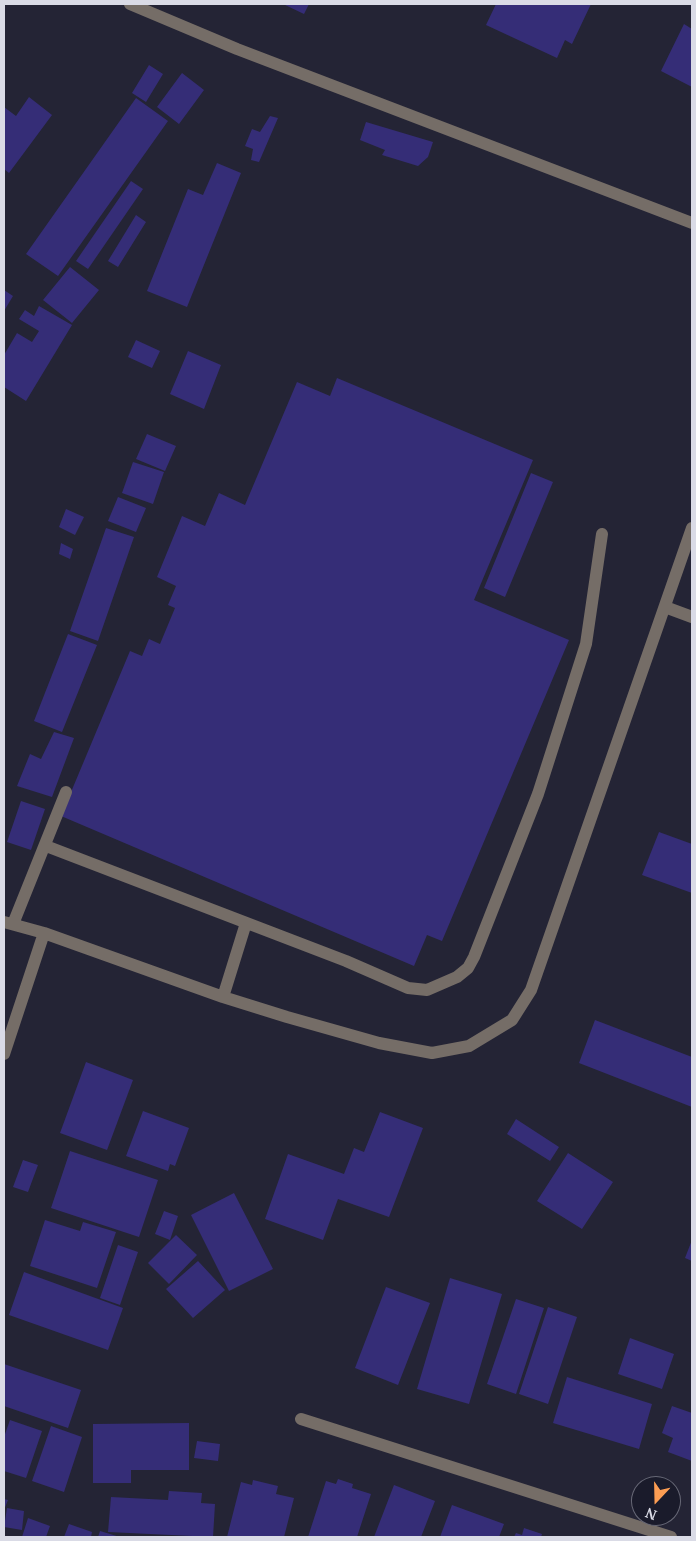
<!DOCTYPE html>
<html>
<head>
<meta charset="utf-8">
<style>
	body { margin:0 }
	#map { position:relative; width:696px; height:1541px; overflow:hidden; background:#242435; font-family:"PT Serif",serif }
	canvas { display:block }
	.frame { position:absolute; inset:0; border:5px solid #dadbe6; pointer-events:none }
	.north { position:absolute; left:631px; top:1476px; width:50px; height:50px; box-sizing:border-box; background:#1a1b2b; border:1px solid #676876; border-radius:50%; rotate:201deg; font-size:14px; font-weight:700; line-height:20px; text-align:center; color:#dadbe6 }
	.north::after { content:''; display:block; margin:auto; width:18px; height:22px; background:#fc9d53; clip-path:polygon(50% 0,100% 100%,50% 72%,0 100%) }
</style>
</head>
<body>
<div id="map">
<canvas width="696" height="1541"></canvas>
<div class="frame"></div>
<div class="north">N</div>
</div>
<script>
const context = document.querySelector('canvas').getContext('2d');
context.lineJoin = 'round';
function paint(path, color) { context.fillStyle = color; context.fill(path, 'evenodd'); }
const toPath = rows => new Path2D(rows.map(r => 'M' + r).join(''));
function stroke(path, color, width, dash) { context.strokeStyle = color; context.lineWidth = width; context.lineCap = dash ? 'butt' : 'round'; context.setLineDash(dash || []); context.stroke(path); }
paint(toPath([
	[283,4,309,4,304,14],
	[496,4,591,4,572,44,565,40,557,58,486,25],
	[684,24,692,29,692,87,661,71],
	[149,65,163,74,146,102,132,93],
	[182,73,204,90,179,124,157,107],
	[29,97,52,115,9,173,4,169,4,107,16,116],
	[136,98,168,121,58,276,26,254],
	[270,116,278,118,259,162,251,160,253,149,245,146,252,129,260,132],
	[366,122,433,142,428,157,418,166,382,155,385,150,360,140],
	[217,163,241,173,187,307,147,291,188,189,203,195],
	[131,181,143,189,88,269,76,261],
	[136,215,146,222,118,267,108,261],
	[70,267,99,290,72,323,43,300],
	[4,290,13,296,4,311],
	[39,306,72,325,26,401,4,387,4,355,17,333,32,342,39,331,19,319,25,310,34,316],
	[136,340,160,351,152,368,128,357],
	[188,351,221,365,204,409,170,394],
	[337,378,533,460,474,600,569,640,442,941,427,935,414,966,61,816,130,651,142,656,149,639,160,644,175,608,168,605,176,586,157,577,182,516,205,526,219,493,245,505,297,382,330,396],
	[147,434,176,446,165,471,136,459],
	[133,462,164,472,153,504,122,493],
	[531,473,553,482,505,597,484,588],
	[118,497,146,508,136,532,108,521],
	[66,509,84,517,75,535,59,527],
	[106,528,134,537,98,641,70,631],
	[61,543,73,549,70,559,59,554],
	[68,634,97,645,62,732,34,721],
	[54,732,74,738,52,797,17,786,30,754,41,759],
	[21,801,45,809,31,850,7,842],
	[659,832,692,844,692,893,642,875],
	[595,1020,692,1057,692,1107,579,1063],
	[86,1062,133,1080,107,1150,60,1133],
	[143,1111,189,1128,175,1166,170,1164,168,1171,126,1156],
	[380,1112,423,1128,389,1217,338,1199,323,1240,265,1219,288,1154,344,1174,354,1148,364,1152],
	[516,1119,559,1147,550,1161,507,1134],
	[70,1151,158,1180,139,1237,51,1208],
	[568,1153,613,1182,582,1229,537,1201],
	[23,1160,38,1165,28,1192,13,1187],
	[234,1193,273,1269,229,1291,191,1215],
	[164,1211,178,1216,170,1240,155,1234],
	[45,1220,80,1231,83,1222,116,1232,97,1288,30,1266],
	[176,1235,197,1255,169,1284,148,1263],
	[692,1240,692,1261,685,1258],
	[118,1245,138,1252,120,1305,100,1298],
	[198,1261,225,1290,193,1318,166,1289],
	[24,1272,123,1308,108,1350,9,1315],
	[450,1278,502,1294,469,1404,417,1389],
	[386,1287,430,1303,398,1385,355,1368],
	[516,1299,544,1308,516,1394,487,1384],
	[548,1307,577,1317,548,1404,519,1394],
	[630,1338,674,1354,662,1389,618,1374],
	[4,1364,81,1390,68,1428,4,1406],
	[567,1377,652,1404,639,1449,553,1423],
	[672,1406,692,1413,692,1461,668,1452,673,1438,662,1433],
	[10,1420,42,1431,26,1478,4,1471,4,1437],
	[189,1423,189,1470,131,1470,131,1483,93,1483,93,1424],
	[51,1426,82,1437,64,1492,32,1481],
	[197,1441,220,1444,218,1461,194,1458],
	[338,1479,353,1484,352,1488,371,1494,357,1537,308,1537,326,1481,336,1484],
	[253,1480,278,1486,276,1494,294,1498,284,1537,227,1537,241,1482,252,1485],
	[394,1485,435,1501,421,1537,374,1537],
	[169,1491,202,1493,201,1503,215,1504,213,1537,108,1532,111,1497,168,1500],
	[4,1499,8,1500,4,1510],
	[452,1505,504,1524,499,1537,440,1537],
	[7,1508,24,1511,22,1530,4,1527],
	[28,1518,50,1526,46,1537,22,1537],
	[69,1524,92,1532,91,1537,64,1537],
	[524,1528,542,1534,541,1537,514,1537,516,1533,522,1535],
	[100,1531,120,1537,98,1537]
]), '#352d77');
stroke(toPath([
	[130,4,237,49,692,223],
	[665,607,692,617],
	[46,846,346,961,408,988,427,990,457,977,468,968,474,957,538,794,586,644,602,534],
	[4,922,44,933,223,997,287,1017,379,1043,432,1053,469,1046,512,1020,531,990,692,528],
	[13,924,66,792],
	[223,997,246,923],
	[4,1054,44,933],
	[301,1419,671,1537]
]), '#756d67', 12);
</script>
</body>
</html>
